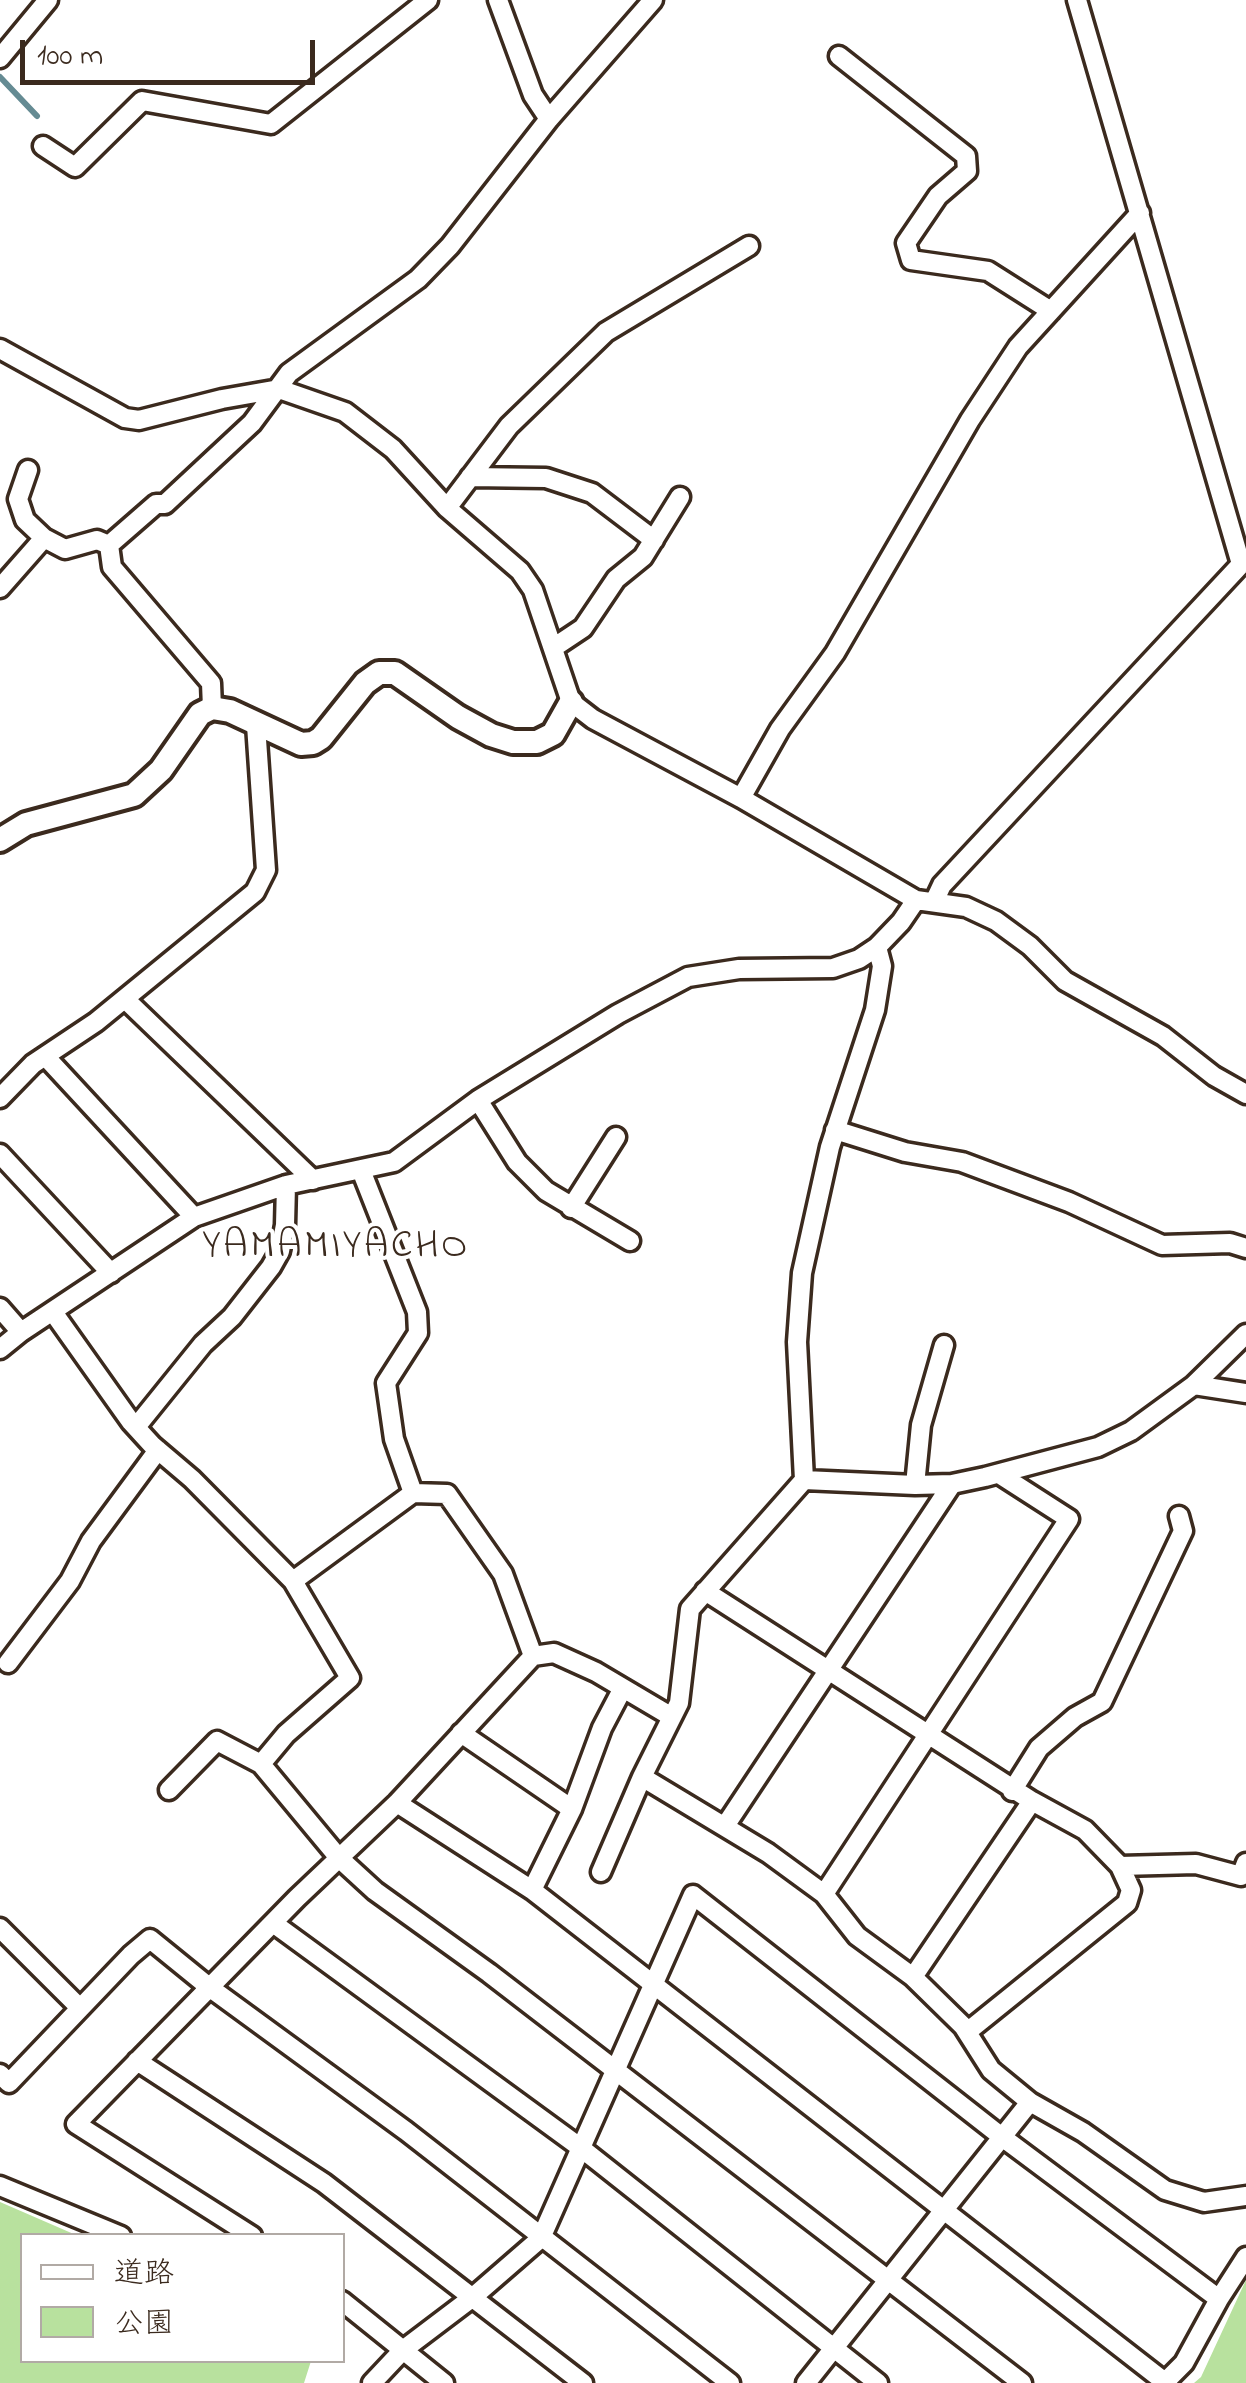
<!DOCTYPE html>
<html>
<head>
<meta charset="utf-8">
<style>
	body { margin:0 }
	#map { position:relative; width:1246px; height:2383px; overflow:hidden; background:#fff; font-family:"Indie Flower","Klee One",sans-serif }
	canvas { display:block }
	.legend { position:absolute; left:20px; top:2233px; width:325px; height:130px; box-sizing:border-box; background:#fff; border:2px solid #b1aaa5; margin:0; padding:12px 18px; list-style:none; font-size:30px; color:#3b2a1e }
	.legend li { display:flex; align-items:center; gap:20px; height:50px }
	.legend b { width:50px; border:2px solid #b1aaa5 }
	.scale { position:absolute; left:20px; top:40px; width:295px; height:45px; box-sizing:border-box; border:5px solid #3b2a1e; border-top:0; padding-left:12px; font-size:30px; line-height:35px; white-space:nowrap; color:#3b2a1e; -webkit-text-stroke:8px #fff; paint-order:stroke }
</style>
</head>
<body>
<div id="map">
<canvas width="1246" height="2383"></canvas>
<ul class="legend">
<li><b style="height:12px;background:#fff"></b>道路</li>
<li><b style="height:28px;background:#b8e19e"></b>公園</li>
</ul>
<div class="scale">100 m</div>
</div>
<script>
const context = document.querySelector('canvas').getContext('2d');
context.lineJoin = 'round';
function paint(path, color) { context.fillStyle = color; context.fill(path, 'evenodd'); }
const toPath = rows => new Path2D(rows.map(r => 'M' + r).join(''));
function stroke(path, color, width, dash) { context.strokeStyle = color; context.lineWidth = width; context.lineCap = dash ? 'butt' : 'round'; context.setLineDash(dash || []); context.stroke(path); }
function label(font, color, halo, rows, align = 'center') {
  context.font = font + ' "Indie Flower",sans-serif'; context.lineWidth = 8; context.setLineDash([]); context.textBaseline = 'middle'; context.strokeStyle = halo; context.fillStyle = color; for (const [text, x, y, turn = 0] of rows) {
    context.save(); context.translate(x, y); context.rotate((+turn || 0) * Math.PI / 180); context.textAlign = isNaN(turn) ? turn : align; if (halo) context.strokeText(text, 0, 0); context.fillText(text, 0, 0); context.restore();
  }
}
paint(toPath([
	[0,2202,76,2235,22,2236,22,2360,311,2361,304,2383,0,2383],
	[1246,2280,1246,2383,1194,2383,1201,2377]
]), '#b8e19e');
stroke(toPath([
	[0,77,37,116]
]), '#658b93', 6);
const minor = toPath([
	[498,0,533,95,549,119],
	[1077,0,1241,564],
	[839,56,966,156,967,171,938,196,906,243,911,260,988,271,1051,311],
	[0,58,48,0],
	[43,146,75,167,142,101,271,124,428,0],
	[0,349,125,418,139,420,222,399,279,389,345,412,393,449,447,508,520,571,533,590,571,702,593,719,741,798,916,900,966,907,996,921,1030,946,1065,981,1163,1036,1214,1076,1246,1094],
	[28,470,18,499,25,520,44,538,65,549,97,540,109,545],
	[470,477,546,478,592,493,654,540],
	[447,508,509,426,606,332,749,246],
	[0,588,44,538],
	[553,648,583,628,616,579,643,557,680,497],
	[212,708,211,683,112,567,109,545,156,504,165,504,252,423,289,373,418,279,450,246,549,119,653,0],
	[741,798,780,729,835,653,970,420,1018,347,1140,213],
	[934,902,942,885,1246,559],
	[125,999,313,1180],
	[45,1056,194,1217],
	[0,1098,33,1064,96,1022,255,892,266,870,256,725],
	[478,1100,517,1162,546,1191,630,1241],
	[835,1130,905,1152,962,1162,1069,1202,1162,1245,1230,1243,1246,1248],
	[0,1154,111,1273],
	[361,1170,417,1312,418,1333,386,1383,394,1439,413,1493],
	[571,1208,616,1137],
	[0,1308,21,1332],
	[53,1312,131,1422,152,1445,192,1479,293,1581,350,1678,286,1734,261,1764],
	[0,1349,21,1332,194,1217,286,1185,394,1162,478,1100,618,1014,688,977,739,969,833,968,859,959,877,947,901,922,916,900],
	[1194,1385,1246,1334],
	[1246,1393,1194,1385,1131,1431,1098,1447,985,1477,952,1484,915,1485,804,1480,690,1609,679,1703,642,1777,768,1853,824,1894,857,1936,913,1977,963,2026,991,2070,1030,2102,1083,2132,1165,2190,1204,2202,1246,2196],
	[136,1427,203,1344,232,1317,271,1267,280,1251,285,1225,286,1185],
	[804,1480,797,1342,802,1273,830,1147,875,1010,882,966,877,947],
	[915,1485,921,1425,944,1345],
	[293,1581,413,1493,447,1494,503,1574,533,1656],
	[705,1591,1032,1801,913,1977],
	[8,1663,70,1581,91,1541,158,1450],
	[461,1733,572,1809],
	[169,1790,217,1741,261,1764,339,1858,375,1891,489,1973,1022,2383],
	[1012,1791,1039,1748,1075,1717,1102,1702,1183,1531,1179,1516],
	[397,1803,532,1890,1165,2382],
	[725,1826,952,1484],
	[1120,1866,1196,1864,1241,1876,1246,1863],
	[601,1872,642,1777],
	[532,1890,572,1809,602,1728,623,1688],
	[824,1894,1069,1519,999,1474],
	[273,1923,581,2148,878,2383],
	[0,1928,80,2008],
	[967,2032,1127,1903,1131,1890,1120,1866,1085,1830,1032,1801],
	[137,2061,324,2183,583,2383],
	[0,2074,9,2083,131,1955,150,1939,209,1987,406,2131,730,2383],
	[0,2186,121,2236],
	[252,2236,76,2124,297,1898,397,1803,533,1656,554,1653,596,1672,672,1717],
	[342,2301,444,2383],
	[372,2383,403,2350,473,2297,541,2238,693,1895,1002,2137,1219,2299],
	[806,2383,1030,2102],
	[1164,2383,1184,2363,1219,2299,1246,2257]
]);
const tertiary = toPath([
	[0,840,26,824,134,795,161,770,200,714,212,708,230,711,301,744,313,743,321,738,365,683,379,673,395,673,458,717,491,735,513,742,537,742,553,734,571,702]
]);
stroke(minor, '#3b2a1e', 25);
stroke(tertiary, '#3b2a1e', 30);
stroke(minor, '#fff', 18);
stroke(tertiary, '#fff', 22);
context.letterSpacing = '2.5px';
label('40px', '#3b2a1e', '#fff', [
	["YAMAMIYACHO",336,1249]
]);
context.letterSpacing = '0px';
</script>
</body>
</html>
